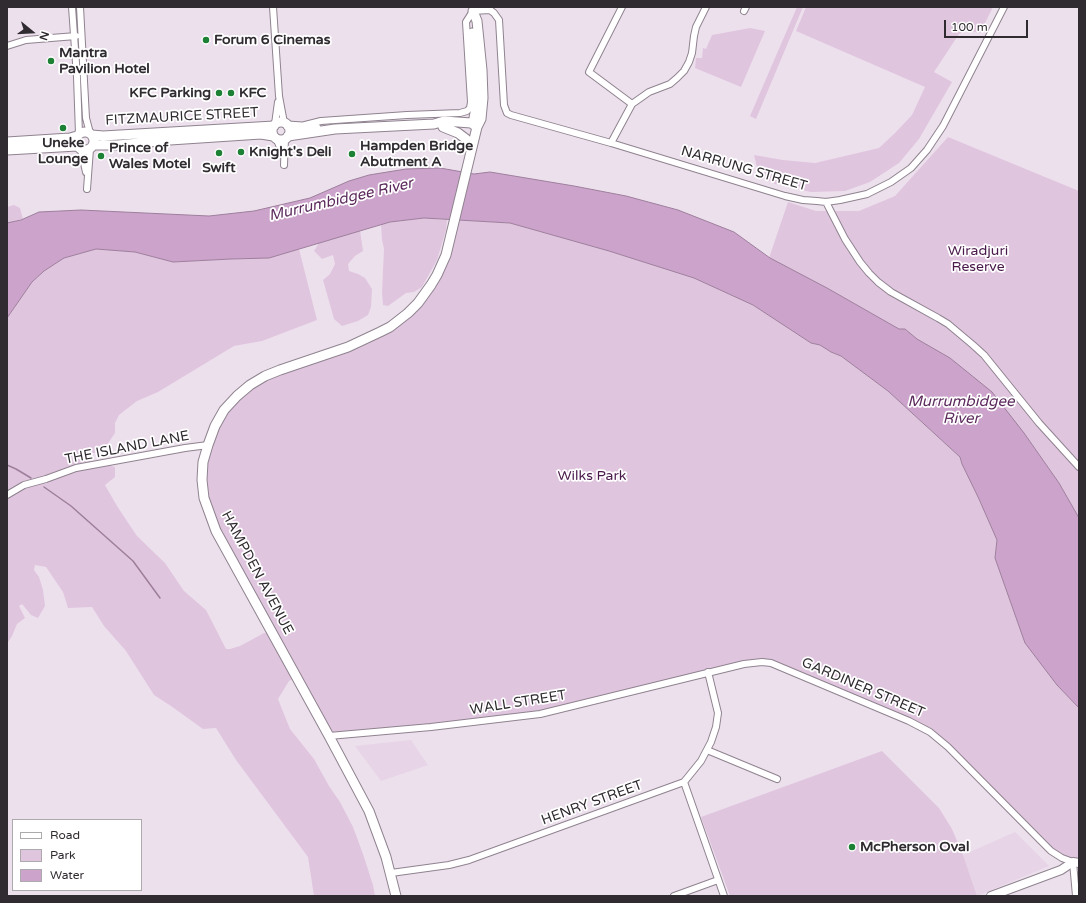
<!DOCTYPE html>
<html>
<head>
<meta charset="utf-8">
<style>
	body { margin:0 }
	#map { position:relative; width:1086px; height:903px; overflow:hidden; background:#ede0ed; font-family:"Varela Round",sans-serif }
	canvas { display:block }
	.frame { position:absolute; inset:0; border:8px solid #302b30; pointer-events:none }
	.legend { position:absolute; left:12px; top:819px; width:130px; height:72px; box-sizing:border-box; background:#fff; border:1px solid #acaaac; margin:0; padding:5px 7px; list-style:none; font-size:12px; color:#302b30 }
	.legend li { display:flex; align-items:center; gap:8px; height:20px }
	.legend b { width:20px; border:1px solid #acaaac }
	.north { position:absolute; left:12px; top:12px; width:40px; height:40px; -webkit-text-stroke:3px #fff; paint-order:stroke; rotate:108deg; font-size:11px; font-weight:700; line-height:16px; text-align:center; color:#302b30 }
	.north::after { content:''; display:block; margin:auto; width:14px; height:18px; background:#302b30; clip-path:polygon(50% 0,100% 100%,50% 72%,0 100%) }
	.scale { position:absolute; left:944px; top:20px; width:84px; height:18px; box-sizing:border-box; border:2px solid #302b30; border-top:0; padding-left:5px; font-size:12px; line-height:14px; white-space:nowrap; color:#302b30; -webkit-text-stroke:3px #fff; paint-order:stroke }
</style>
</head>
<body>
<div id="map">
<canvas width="1086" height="903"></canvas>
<div class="frame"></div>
<ul class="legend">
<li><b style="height:5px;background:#fff"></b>Road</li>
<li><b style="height:11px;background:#e0c5df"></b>Park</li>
<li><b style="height:11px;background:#cca3cb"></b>Water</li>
</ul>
<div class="north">N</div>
<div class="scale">100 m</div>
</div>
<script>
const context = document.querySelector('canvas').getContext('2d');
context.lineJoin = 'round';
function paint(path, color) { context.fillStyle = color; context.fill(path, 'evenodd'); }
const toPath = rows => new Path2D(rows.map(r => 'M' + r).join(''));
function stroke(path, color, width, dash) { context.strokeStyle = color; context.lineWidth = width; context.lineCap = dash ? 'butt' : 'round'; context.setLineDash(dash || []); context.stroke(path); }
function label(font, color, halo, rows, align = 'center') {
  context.font = font + ' "Varela Round",sans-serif'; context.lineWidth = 3.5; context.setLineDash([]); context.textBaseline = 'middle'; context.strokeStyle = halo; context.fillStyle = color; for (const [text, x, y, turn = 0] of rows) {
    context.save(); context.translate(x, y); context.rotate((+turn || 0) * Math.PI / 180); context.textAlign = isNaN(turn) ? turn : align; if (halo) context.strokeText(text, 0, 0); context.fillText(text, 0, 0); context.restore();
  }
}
paint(toPath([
	[411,740,428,765,381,781,355,746],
	[1015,832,1049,866,977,896,963,855]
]), '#e7d4e6');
paint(toPath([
	[797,7,803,7,756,119,750,116],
	[806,7,993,7,980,33,966,30,959,34,934,72,952,82,919,139,899,163,870,182,845,191,811,192,775,184,759,176,754,155,783,160,815,163,879,148,895,133,912,115,925,87,796,31],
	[750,28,765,31,741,87,695,68,696,58,702,58,703,48,706,49,712,35],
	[948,137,1079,191,1079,518,1059,483,1024,433,950,358,917,339,905,329,899,329,827,288,769,258,788,202,816,211,859,211,895,196],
	[14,205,20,208,23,219,7,223,7,207],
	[424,218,447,220,446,230,437,260,422,287,414,292,406,293,388,306,383,305,382,292,384,249,382,240,381,224,390,222],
	[458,220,510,223,609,251,694,278,753,305,811,343,820,345,831,352,841,356,888,391,960,457,962,464,979,499,997,540,995,558,1025,643,1057,685,1079,708,1079,863,1062,858,930,732,762,662,558,710,329,736,296,677,289,681,278,699,290,729,314,759,329,786,340,802,353,827,363,854,373,885,375,896,314,896,308,857,236,760,216,728,203,729,171,706,154,695,126,651,104,626,92,607,68,608,63,592,46,567,35,565,34,570,39,577,43,590,45,606,38,618,31,615,22,604,19,606,25,618,17,624,12,636,7,644,7,318,32,282,44,271,64,258,96,249,135,252,173,262,231,259,269,258,299,249,317,320,262,341,234,346,158,392,137,401,119,415,115,423,115,433,105,448,95,453,85,453,89,460,115,467,115,477,105,485,117,506,137,536,165,563,184,591,206,610,226,649,230,649,240,646,264,633,267,633,271,631,223,544,202,480,215,426,250,385,380,332,425,294],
	[360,230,363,251,355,256,348,264,349,271,358,274,365,278,372,289,371,307,368,315,358,321,342,326,334,319,323,280,330,274,335,264,333,255,322,259,314,251,319,243],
	[882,751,939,808,952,829,963,855,977,896,730,896,701,817]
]), '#e0c5df');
const water = toPath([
	[440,168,474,174,490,172,574,186,626,196,678,210,734,232,770,258,827,288,899,329,905,329,917,339,950,358,992,392,1024,433,1059,483,1079,518,1079,708,1057,685,1025,643,995,558,997,540,979,499,962,464,960,457,888,391,841,356,831,352,820,345,811,343,753,305,694,278,609,251,510,223,424,218,390,222,269,258,231,259,173,262,135,252,96,249,64,258,44,271,32,282,7,318,7,223,21,220,39,212,81,210,209,216,254,211,310,198,349,181,369,175,406,169,440,168]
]);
paint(water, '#cca3cb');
stroke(water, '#9d7f9c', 1);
stroke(toPath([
	[7,465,16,469,31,478],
	[44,487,71,506,133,561,160,598]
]), '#9d7f9c', 1.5);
const minor = toPath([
	[72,7,77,77,79,134],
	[80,7,86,118,90,133],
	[273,7,279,96,284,123],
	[622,7,589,72,632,104],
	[744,11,746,7],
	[7,46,26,40,76,36],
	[275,124,278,102],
	[305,125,321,121,407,115,460,113,467,111,470,108,471,102,466,22,473,11,490,10,494,13,499,20,504,105,507,113,511,115,611,143,785,196,803,200,817,201,826,202,840,200,867,194,891,182,911,168,927,150,943,126,1004,7],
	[277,140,284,157],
	[611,143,632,104,649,92,670,84,677,78,684,71,689,62,692,53,694,36,696,27,706,7],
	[81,150,86,172],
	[284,165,285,139],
	[87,189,90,149],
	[826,202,845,239,860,262,869,273,878,282,891,292,900,297,938,318,948,324,973,345,984,355,1039,423,1079,467],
	[7,495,24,485,46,479,76,468,185,448,208,445],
	[329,736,431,727,540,714,744,664,762,662,771,663,909,721,930,732,948,747,1043,843,1051,851,1062,858,1073,862,1076,896],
	[707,750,777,779],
	[684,782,724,896],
	[391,873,449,865,469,860,684,782,701,761,711,742,716,727,718,713,708,672],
	[674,896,718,880]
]);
const tertiary = toPath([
	[991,896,1061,870,1073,862,1079,863]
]);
const secondary = toPath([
	[472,33,476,94,477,103,474,118,477,127],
	'272 131a9 9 0 1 1 18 0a9 9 0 1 1-18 0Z',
	[288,126,316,128],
	[443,127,458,133,466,139,472,147],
	'76 141a9 9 0 1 1 18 0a9 9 0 1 1-18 0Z',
	[92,135,103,136,274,126],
	[288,136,335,129,434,124,444,121,471,123,477,127],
	[7,142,70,138,77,136],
	[93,145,118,145,170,140,261,134,273,136],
	[7,150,77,146],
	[396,896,386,857,369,811,329,736,216,531,204,498,202,480,203,462,208,445,215,426,224,410,237,396,250,385,265,376,280,370,348,347,380,332,390,327,408,313,418,303,431,285,437,275,446,255,477,127,481,119,483,98,482,70,477,21,473,11]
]);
stroke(minor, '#8f838f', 8);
stroke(tertiary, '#8f838f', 10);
stroke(secondary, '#8f838f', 11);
stroke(minor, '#fff', 6);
stroke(tertiary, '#fff', 8);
stroke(secondary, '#fff', 9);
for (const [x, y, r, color] of [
	[206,40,4,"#1c8134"],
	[51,61,4,"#1c8134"],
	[219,93,4,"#1c8134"],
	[231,93,4,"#1c8134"],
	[63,128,4,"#1c8134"],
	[241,152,4,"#1c8134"],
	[219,153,4,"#1c8134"],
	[352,154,4,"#1c8134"],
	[101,156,4,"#1c8134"],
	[852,847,4,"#1c8134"]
]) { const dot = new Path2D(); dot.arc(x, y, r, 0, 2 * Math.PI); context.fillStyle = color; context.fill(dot); stroke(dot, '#fff', 1.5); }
label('bold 14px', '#302b30', '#fff', [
	["Forum 6 Cinemas",214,40],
	["Mantra",59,53],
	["Pavilion Hotel",59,69],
	["KFC Parking",211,93,"right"],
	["KFC",239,93],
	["Uneke",63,143,"center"],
	["Lounge",63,159,"center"],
	["Hampden Bridge",360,146],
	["Abutment A",360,162],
	["Prince of",109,148],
	["Wales Motel",109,164],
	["Knight's Deli",249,152],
	["Swift",219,168,"center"],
	["McPherson Oval",860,847]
], 'left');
label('14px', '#302b30', '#fff', [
	["FITZMAURICE STREET",182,117,-3],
	["NARRUNG STREET",744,169,16],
	["THE ISLAND LANE",127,448,-11],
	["HAMPDEN AVENUE",257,573,62],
	["GARDINER STREET",863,688,23],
	["WALL STREET",518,703,-9],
	["HENRY STREET",592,803,-20]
]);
label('14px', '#4a194b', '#fff', [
	["Wiradjuri",978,251],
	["Reserve",978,267],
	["Wilks Park",592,476]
]);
label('italic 15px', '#5c2a5c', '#fff', [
	["Murrumbidgee River",341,200,-13],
	["Murrumbidgee",961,402],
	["River",961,419]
]);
</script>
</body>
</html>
